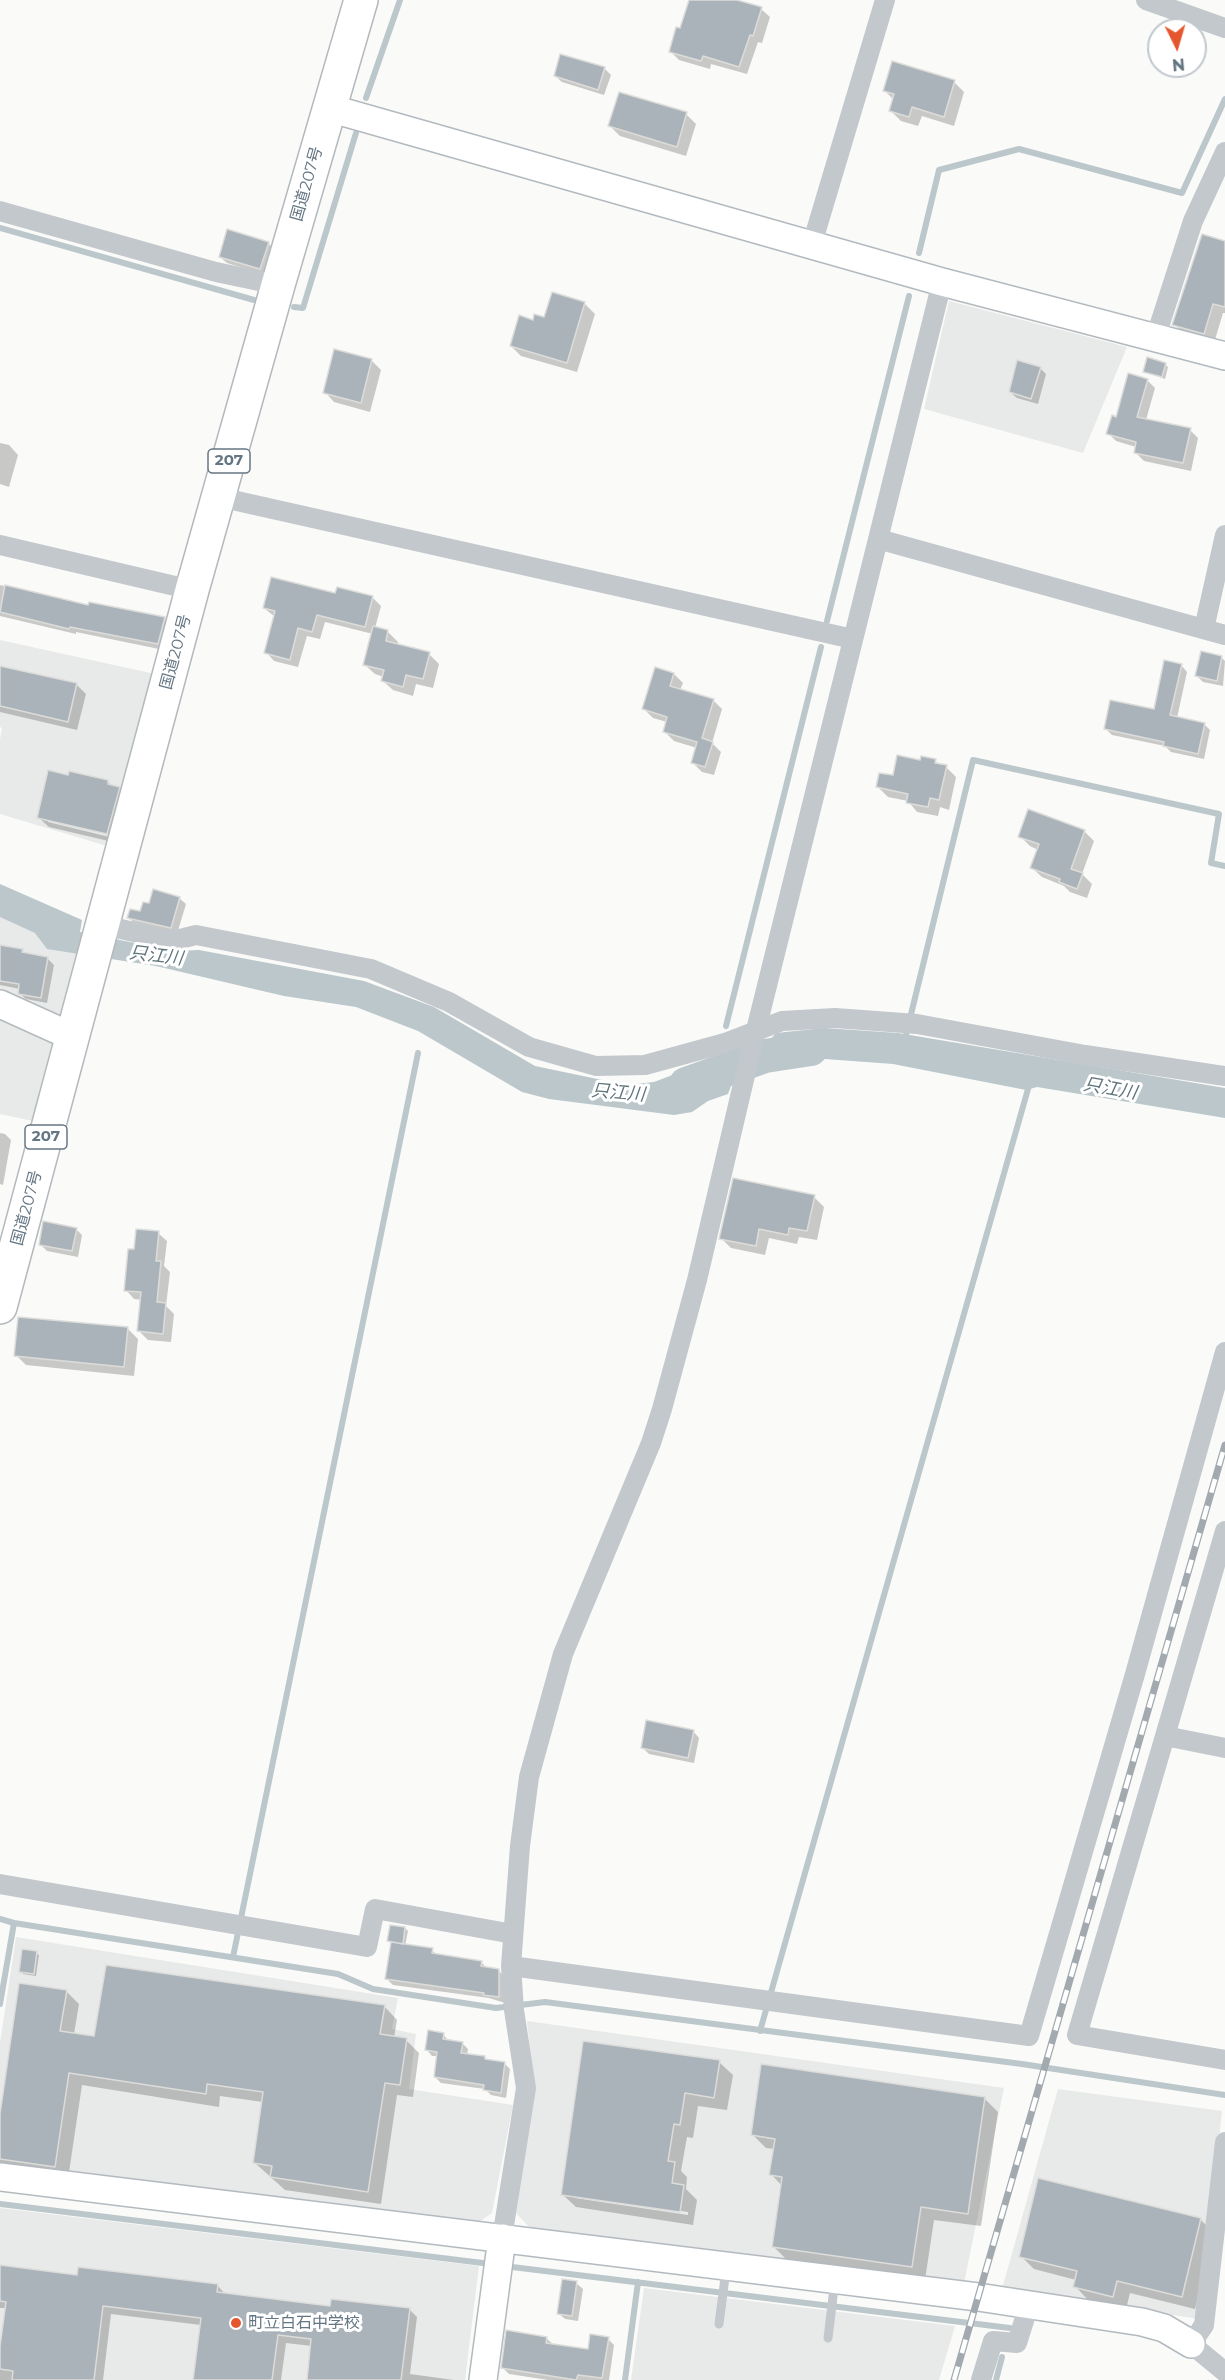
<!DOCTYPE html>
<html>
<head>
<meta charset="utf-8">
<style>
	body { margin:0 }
	#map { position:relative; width:1225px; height:2380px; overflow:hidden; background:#fafaf8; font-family:Montserrat,sans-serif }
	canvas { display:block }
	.north { position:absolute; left:1147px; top:18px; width:60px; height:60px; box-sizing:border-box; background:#fff; border:2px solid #c1c8cd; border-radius:50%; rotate:175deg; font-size:16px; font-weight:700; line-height:24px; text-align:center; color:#657683 }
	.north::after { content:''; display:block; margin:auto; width:21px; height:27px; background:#e4572e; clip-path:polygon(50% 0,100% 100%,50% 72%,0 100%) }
</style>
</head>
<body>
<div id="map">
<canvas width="1225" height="2380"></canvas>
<div class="north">N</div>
</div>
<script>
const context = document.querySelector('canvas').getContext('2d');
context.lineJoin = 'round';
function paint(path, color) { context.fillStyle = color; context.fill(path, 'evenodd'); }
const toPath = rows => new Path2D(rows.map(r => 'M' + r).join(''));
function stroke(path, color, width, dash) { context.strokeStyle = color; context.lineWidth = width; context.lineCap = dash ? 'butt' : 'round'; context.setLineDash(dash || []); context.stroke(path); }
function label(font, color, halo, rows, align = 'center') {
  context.font = font + ' Montserrat,"Noto Sans JP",sans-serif'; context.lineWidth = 6; context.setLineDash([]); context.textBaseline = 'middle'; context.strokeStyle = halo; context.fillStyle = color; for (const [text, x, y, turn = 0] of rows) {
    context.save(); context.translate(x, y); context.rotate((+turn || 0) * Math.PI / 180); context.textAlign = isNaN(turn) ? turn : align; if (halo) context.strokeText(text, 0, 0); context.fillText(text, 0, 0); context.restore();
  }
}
paint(toPath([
	[949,301,1127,347,1083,453,924,409],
	[0,640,155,674,107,846,0,814,0,739,2,728,0,727],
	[0,912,85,950,38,1122,0,1114],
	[16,1937,398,1998,392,2029,416,2034,409,2089,513,2105,492,2213,478,2223,0,2166,0,2043],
	[527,2021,1004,2088,964,2283,532,2230,516,2213,534,2090],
	[1058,2089,1222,2111,1199,2319,1002,2289],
	[0,2208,479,2266,465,2380,0,2380],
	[644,2288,955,2326,939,2380,631,2380]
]), '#e8e9e9');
paint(toPath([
	[0,884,82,920,80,932,175,951,199,950,364,981,434,1007,535,1066,626,1085,654,1082,720,1057,730,1068,731,1086,728,1094,708,1101,692,1112,674,1115,549,1099,522,1092,418,1031,356,1007,284,996,156,966,47,949,35,933,0,917],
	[824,1028,898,1033,1225,1088,1225,1118,1037,1087,1026,1090,893,1064,825,1059,772,1065,762,1049,776,1033]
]), '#bbc7cb');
paint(toPath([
	[690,0,732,0,761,9,770,17,762,43,758,42,747,74,711,64,710,69,679,60,671,52,681,30],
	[604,68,611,75,604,95,562,82,555,76],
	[954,82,964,92,954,126,922,116,918,126,901,121,891,111,894,100,885,91],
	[686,114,696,124,686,156,620,136,610,126],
	[1225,242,1225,313,1223,313,1214,343,1184,334,1174,324],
	[268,243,274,249,267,275,227,263,220,257],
	[553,294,585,304,595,314,577,372,521,356,511,346,534,322,545,319],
	[371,360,381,370,370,412,334,402,325,392],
	[1165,364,1168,367,1165,379,1144,371],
	[1040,368,1046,374,1038,404,1017,398,1010,392],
	[1147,380,1155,388,1146,420,1190,430,1198,438,1191,471,1144,461,1135,452,1136,447,1116,441,1108,433],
	[0,443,9,445,18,455,9,487,0,484],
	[0,585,89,607,165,619,171,625,164,650,76,632,76,634,0,616],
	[336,595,372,597,381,606,375,628,388,632,398,642,397,645,429,654,439,664,433,688,416,684,413,696,393,690,383,681,384,677,375,674,365,665,373,634,325,622,320,639,307,636,298,667,274,661,266,652,275,617,264,608],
	[1221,657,1225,661,1223,686,1203,682,1197,676],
	[1181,665,1187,672,1177,718,1204,724,1210,730,1204,759,1171,752,1165,746,1112,735,1106,729,1155,711],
	[0,667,77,685,86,694,77,730,0,712],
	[674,674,683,683,680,690,713,700,722,709,712,743,721,752,714,775,702,772,693,763,697,748,674,741,665,732,667,722,653,718,644,709],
	[921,761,935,761,940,765,946,767,956,777,949,810,940,807,938,816,917,812,908,801,888,797,878,787],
	[108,782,112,786,119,788,129,798,117,843,49,827,39,818],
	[48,819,115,835,114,838,48,822],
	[1084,831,1094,841,1082,874,1092,884,1087,898,1070,892,1064,886,1042,877,1032,868,1038,850,1030,846,1020,836],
	[179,898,186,904,177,934,135,924,129,918,141,913,150,905],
	[0,946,22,950,27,955,47,958,54,965,47,1003,26,999,19,993,20,989,0,985],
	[0,1133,5,1134,11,1140,3,1185,0,1184],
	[814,1197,824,1207,817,1240,799,1237,797,1244,769,1238,765,1255,731,1248,721,1238],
	[76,1229,82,1235,78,1257,47,1251,40,1244],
	[158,1233,167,1241,164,1266,170,1272,166,1306,174,1314,171,1342,148,1340,139,1331,142,1300,134,1299,126,1290,135,1251],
	[128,1329,138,1339,134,1376,26,1365,16,1355],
	[693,1731,699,1738,694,1763,649,1754,642,1747],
	[405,1928,408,1931,405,1946,432,1950,438,1956,481,1962,488,1969,498,1970,505,1977,505,2003,489,1998,393,1985,387,1979,392,1944,389,1941],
	[36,1953,39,1955,36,1976,23,1974,21,1971],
	[66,1991,79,2004,74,2034,96,2037,384,2006,397,2020,394,2038,406,2040,419,2053,413,2097,397,2095,381,2204,285,2190,255,2163,263,2102,220,2096,219,2107,82,2085,68,2179,8,2171,0,2162,0,2124],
	[443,2034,449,2042,462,2043,468,2049,467,2055,504,2063,510,2069,506,2098,491,2095,485,2089,441,2083,435,2077,438,2056,432,2056,427,2050],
	[719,2062,733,2075,727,2110,698,2106,693,2138,687,2137,681,2171,687,2177,686,2189,697,2200,693,2225,576,2207,562,2194],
	[575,2195,688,2212,688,2215,575,2198],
	[984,2098,998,2112,981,2226,934,2220,925,2280,787,2260,773,2246,782,2186,771,2174,775,2149,766,2148,753,2135],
	[1201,2220,1214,2233,1195,2309,1130,2293,1126,2309,1088,2300,1075,2286,1076,2280,1034,2269,1021,2256],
	[0,2267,78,2276,218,2286,226,2295,332,2308,409,2309,417,2317,410,2374,454,2380,308,2380,312,2346,286,2343,281,2380,195,2380,201,2325,111,2314,103,2380,0,2380,0,2358,6,2308,0,2308],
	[576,2283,583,2289,578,2321,565,2319,558,2313],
	[546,2338,553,2344,589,2351,608,2339,614,2345,609,2380,548,2380,509,2374,502,2367]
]), '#0003');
stroke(toPath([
	[366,98,400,0],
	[0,228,254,300],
	[919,253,939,170,1019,149,1182,193,1225,99],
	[294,307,303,308,356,133],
	[827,621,909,296],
	[726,1026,821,647],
	[904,1043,973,760,1219,814,1211,863,1225,866],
	[0,1919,14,1923],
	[233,1957,418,1053],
	[0,2004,14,1923,338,1974,373,1989,496,2008,545,2002,1022,2064,1225,2095],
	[760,2031,1030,1082],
	[0,2204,491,2264],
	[504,2266,1010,2328],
	[625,2380,638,2282],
	[996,2380,1002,2357]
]), '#bbc7cb', 6);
stroke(toPath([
	[686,1084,765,1056,811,1049]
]), '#bbc7cb', 34);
const building = toPath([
	[689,0,737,0,762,7,753,36,750,35,739,67,703,56,701,61,669,52,676,27,680,28,689,0],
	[560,54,605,67,598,90,554,76,560,54],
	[892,61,955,80,944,117,912,107,909,117,889,111,894,94,883,91,892,61],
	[619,92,687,112,677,147,608,126,619,92],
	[227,229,269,242,260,269,219,257,227,229],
	[1202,234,1225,241,1225,307,1213,304,1204,334,1172,325,1202,234],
	[552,292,585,302,567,363,510,346,519,315,533,320,534,314,544,317,552,292],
	[334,349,372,359,361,403,323,393,334,349],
	[1147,357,1166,363,1162,377,1143,372,1147,357],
	[1017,360,1041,367,1031,399,1009,392,1017,360],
	[1128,373,1148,379,1137,417,1191,428,1183,463,1134,453,1136,442,1106,434,1112,415,1116,417,1128,373],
	[271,577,335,593,337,587,373,596,365,627,317,615,312,632,298,628,290,660,264,653,275,611,263,608,271,577],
	[5,585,88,605,89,602,165,617,158,644,70,627,69,629,0,612,5,585],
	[373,626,388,630,386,641,430,652,423,679,406,675,403,687,381,681,384,670,363,665,373,626],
	[1201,651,1222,656,1217,681,1195,676,1201,651],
	[1164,660,1182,664,1170,715,1205,723,1198,754,1163,746,1164,742,1104,729,1110,700,1154,709,1164,660],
	[0,666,77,683,68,722,0,706,0,666],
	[655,667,674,673,670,686,714,699,702,738,713,742,705,767,691,763,697,742,663,732,667,717,642,709,655,667],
	[897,755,920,760,921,756,936,759,935,763,947,765,939,800,930,798,928,807,906,803,908,794,876,787,879,773,893,775,897,755],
	[48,770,68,775,69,771,108,780,108,784,120,787,107,834,37,818,48,770],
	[1028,809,1085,830,1071,869,1083,873,1077,889,1059,882,1060,879,1030,868,1039,844,1018,837,1028,809],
	[153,889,180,897,171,928,127,918,130,909,140,911,143,902,149,903,153,889],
	[0,945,23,949,22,952,48,957,41,998,18,994,19,984,0,981,0,945],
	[733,1178,815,1195,807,1231,789,1228,788,1235,759,1229,756,1246,719,1239,733,1178],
	[43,1221,77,1228,72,1251,39,1245,43,1221],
	[136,1229,159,1231,156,1261,161,1261,157,1302,166,1303,163,1334,137,1331,141,1292,124,1291,128,1249,134,1249,136,1229],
	[18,1317,128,1327,124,1367,14,1356,18,1317],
	[646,1720,694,1730,688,1758,641,1748,646,1720],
	[390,1925,405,1927,403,1944,387,1941,390,1925],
	[391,1942,433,1948,432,1953,482,1961,481,1966,499,1969,499,1997,483,1995,484,1993,385,1979,391,1942],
	[22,1949,37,1951,34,1974,19,1972,22,1949],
	[106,1965,385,2005,380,2034,407,2038,400,2085,385,2083,368,2192,270,2177,272,2166,253,2163,263,2092,207,2084,206,2094,69,2073,55,2167,0,2159,0,2114,19,1983,67,1990,60,2031,94,2036,106,1965],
	[428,2030,444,2033,443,2039,463,2042,461,2053,485,2056,485,2059,505,2062,501,2093,483,2090,484,2085,434,2077,437,2052,425,2050,428,2030],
	[583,2041,720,2060,714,2098,685,2093,680,2125,674,2124,668,2161,675,2162,672,2183,684,2185,680,2212,561,2195,583,2041],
	[761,2064,985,2097,968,2214,921,2207,912,2267,772,2247,782,2177,769,2175,775,2139,751,2135,761,2064],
	[1038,2178,1201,2218,1182,2297,1117,2281,1113,2297,1073,2287,1077,2271,1019,2257,1038,2178],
	[0,2265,77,2275,78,2267,218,2284,217,2292,330,2306,331,2299,410,2308,401,2380,307,2380,311,2339,278,2335,272,2380,193,2380,201,2318,103,2306,94,2380,12,2380,13,2371,0,2369,0,2346,6,2302,0,2301,0,2265],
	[562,2279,577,2281,572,2316,557,2314,562,2279],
	[506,2330,547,2337,546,2343,588,2349,590,2334,609,2337,602,2378,578,2375,576,2380,501,2368,506,2330]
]);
paint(building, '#aab3b9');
stroke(building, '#dcdcda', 1.5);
const secondary = toPath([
	[329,108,942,282,1225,356],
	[0,1004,73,1037],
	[0,2177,978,2297,1142,2322,1164,2328,1191,2344],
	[483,2380,502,2238]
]);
const highway = toPath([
	[0,1307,192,590,278,285,361,0]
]);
stroke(secondary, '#b3babf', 30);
stroke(highway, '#b4b9bd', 36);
stroke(toPath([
	[719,2324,726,2270],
	[828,2338,835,2280]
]), '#c3c8cc', 9);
stroke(toPath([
	[1146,0,1225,28],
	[0,211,216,272,278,285],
	[812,244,885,0],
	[1155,339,1193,221,1225,152],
	[219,497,853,639],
	[878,539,1225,635],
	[0,545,192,590],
	[1204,629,1225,535],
	[104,925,172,941,196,935,371,969,449,1002,529,1047,596,1066,645,1065,725,1043,782,1021,835,1018,917,1024,1085,1055,1225,1076],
	[1165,1736,1225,1531],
	[1225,1748,1165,1736,1077,2035,1225,2060],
	[0,1884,367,1947,375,1909,513,1934],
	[511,1966,1029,2036,1135,1674,1225,1352],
	[1225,2142,1204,2325,1191,2344,1225,2372],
	[502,2238,526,2088,514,2010,511,1966,520,1846,529,1777,563,1654,651,1443,662,1409,697,1280,751,1050,942,282],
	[981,2380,993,2341,1017,2343,1029,2305]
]), '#c3c8cc', 20);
stroke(secondary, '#fff', 27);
stroke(highway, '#fff', 33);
const rail = toPath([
	[954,2380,1225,1445]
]);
stroke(rail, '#a2aab0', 7);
stroke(rail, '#fff', 4.5, [14]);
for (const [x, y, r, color] of [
	[236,2323,6,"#e4572e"]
]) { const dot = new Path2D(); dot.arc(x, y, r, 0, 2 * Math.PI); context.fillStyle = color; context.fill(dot); stroke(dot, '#fff', 2); }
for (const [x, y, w] of [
	[229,461,42],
	[46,1137,42]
]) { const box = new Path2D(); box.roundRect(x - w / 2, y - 12, w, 24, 4.5); context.fillStyle = '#fff'; context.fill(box); stroke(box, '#657683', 1.5); }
label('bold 15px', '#657683', null, [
	["207",229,461],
	["207",46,1137]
]);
label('16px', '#657683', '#fff', [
	["国道207号",307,184,-74],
	["国道207号",176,652,-75],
	["国道207号",27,1208,-75]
]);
label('16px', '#657683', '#fff', [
	["町立白石中学校",248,2323]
], 'left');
label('italic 18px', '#60757c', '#fff', [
	["只江川",156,956,7],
	["只江川",1110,1089,10],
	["只江川",618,1093,5]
]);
</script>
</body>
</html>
